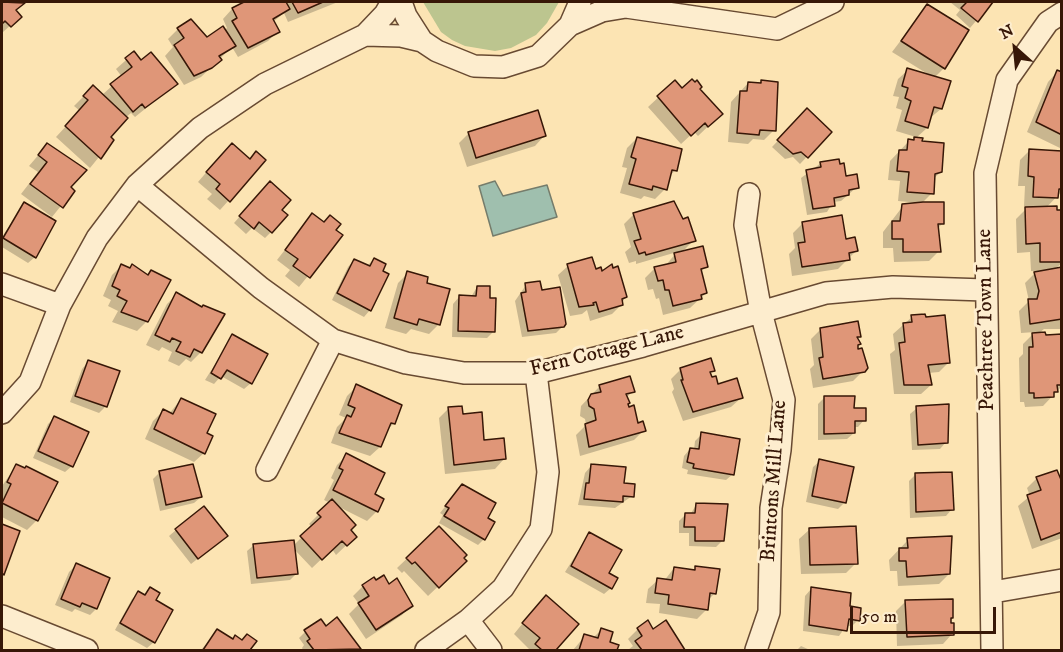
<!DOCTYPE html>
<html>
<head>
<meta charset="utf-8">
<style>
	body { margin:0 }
	#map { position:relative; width:1063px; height:652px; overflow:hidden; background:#fce4b3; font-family:"IM FELL DW Pica",serif }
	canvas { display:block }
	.frame { position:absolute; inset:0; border:3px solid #371707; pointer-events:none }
	.north { position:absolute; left:985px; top:18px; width:60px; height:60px; -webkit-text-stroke:4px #fdedce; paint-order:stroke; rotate:333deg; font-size:16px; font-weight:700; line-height:24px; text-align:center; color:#371707 }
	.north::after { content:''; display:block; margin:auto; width:21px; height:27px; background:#371707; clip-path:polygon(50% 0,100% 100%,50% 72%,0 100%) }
	.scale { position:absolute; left:850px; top:607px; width:146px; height:27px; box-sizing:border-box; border:3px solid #371707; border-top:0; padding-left:8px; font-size:18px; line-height:21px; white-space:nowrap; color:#371707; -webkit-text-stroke:4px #fdedce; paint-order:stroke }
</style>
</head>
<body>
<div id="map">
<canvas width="1063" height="652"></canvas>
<div class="frame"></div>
<div class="north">N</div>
<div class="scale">50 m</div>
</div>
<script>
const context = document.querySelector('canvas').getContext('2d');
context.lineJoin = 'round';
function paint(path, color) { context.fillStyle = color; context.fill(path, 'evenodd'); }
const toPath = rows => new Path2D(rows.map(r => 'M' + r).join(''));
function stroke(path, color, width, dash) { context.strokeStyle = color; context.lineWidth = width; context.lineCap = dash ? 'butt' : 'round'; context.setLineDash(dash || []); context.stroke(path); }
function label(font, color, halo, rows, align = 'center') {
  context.font = font + ' "IM FELL DW Pica",serif'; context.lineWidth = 6; context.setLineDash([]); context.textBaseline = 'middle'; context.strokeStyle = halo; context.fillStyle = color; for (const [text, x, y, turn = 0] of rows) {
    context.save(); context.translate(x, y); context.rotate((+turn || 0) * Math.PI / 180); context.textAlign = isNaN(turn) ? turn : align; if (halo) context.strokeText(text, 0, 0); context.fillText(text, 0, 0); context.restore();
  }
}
paint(toPath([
	[423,2,559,2,547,23,536,35,511,48,495,51,465,46,452,40,441,32]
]), '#bcc58f');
const water = toPath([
	[495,181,503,196,547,185,557,217,493,236,479,186,495,181]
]);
paint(water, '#9fbfae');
stroke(water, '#757c6b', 1.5);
paint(toPath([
	[2,2,23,3,14,11,20,17,3,32],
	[247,2,338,2,288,22,284,13,273,22,278,31,268,41,238,57,232,47,201,77,184,85,165,56,173,47,168,39,178,29,206,39,224,31,227,28,223,19,232,9],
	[950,2,992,2,970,28,956,15,960,10],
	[927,6,944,68,934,78,941,109,930,118,927,128,916,138,941,172,933,179,932,193,921,204,942,224,937,229,939,251,929,261,894,262,893,248,883,248,883,232,903,206,920,203,898,201,900,181,888,180,890,161,909,141,916,137,896,131,902,110,896,108,899,97,893,96,898,79,908,70,931,76,892,52],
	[134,53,141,62,176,84,135,117,131,113,125,118,108,137,112,141,90,168,56,137,80,111,74,106,93,87,102,95,122,77,116,69],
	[1057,72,1062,74,1062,149,1027,132,1048,82],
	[675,82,682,90,698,89,721,114,698,136,694,132,681,144,648,107],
	[748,83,774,130,764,140,753,139,748,144,728,142,731,102],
	[807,110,830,132,800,164,793,157,785,159,772,147],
	[469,133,544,136,535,146,467,167,459,143],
	[637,138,676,170,668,177,665,189,655,199,644,196,641,199,620,193,627,168,622,167,627,148],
	[47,145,69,188,73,191,52,217,21,194,38,172,29,166],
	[1029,151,1062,152,1062,191,1046,208,1062,211,1062,263,1055,269,1062,269,1062,329,1044,329,1038,334,1062,334,1062,386,1043,406,1025,407,1024,402,1020,402,1019,358,1023,354,1023,344,1035,332,1021,333,1019,311,1029,301,1025,283,1037,271,1031,271,1030,252,1017,253,1016,219,1028,207,1024,206,1025,186,1018,186,1020,160],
	[222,154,249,160,229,200,220,210,207,199,212,194,198,182],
	[821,163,857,187,841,201,833,202,827,212,807,215,801,178],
	[263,190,280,210,271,232,265,238,252,228,246,234,234,223],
	[24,204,35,257,28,263,2,247,2,237],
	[634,214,694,240,681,253,706,266,700,273,706,293,690,308,663,315,659,298,656,299,653,289,648,290,645,278,655,268,665,266,677,252,636,264,636,261,629,263,625,252,631,247,624,224],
	[312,215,341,235,299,287,285,276,290,270,277,260],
	[803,223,845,240,856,251,838,269,792,276,789,254,795,248,793,233],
	[374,259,370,310,364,317,332,300,348,267,354,260,367,266],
	[122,265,129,269,132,266,147,276,151,272,147,321,137,331,112,322,118,311,108,306,111,300,103,296,112,275],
	[568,266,601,273,611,266,625,297,622,304,612,314,590,321,587,310,582,314,570,316,558,275],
	[408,273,425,284,439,324,429,334,411,329,406,334,385,328,398,283],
	[526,285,541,291,565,324,556,333,522,337,515,301],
	[477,287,489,300,494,331,487,338,452,337,453,304,459,297,471,297],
	[177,294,201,352,191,362,186,359,179,366,168,361,172,352,162,347,159,351,146,345,167,304],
	[944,316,949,362,939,372,928,373,931,385,921,394,894,394,890,354,895,350,893,334,912,317],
	[821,329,859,336,856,339,859,344,856,347,866,368,853,381,813,388,810,369,814,365,811,339],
	[233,336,251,383,244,389,221,376,214,384,205,380],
	[88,362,106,406,99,413,70,402,82,369],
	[681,369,713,370,709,374,717,386,741,398,731,407,683,421,672,392,674,389,671,379],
	[629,378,633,391,626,398,629,403,626,409,644,430,634,440,580,456,576,435,586,425,585,419,580,416,581,406,599,387],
	[357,386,393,424,386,431,380,447,370,456,331,443,337,427,346,418,339,415,347,396],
	[824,398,853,410,864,420,858,427,853,427,854,433,847,439,818,440,818,404],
	[181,399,205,434,204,453,194,462,145,439,153,421,163,411,169,414],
	[948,406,946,442,940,449,912,450,910,414,917,408],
	[449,408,462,416,483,441,504,459,495,469,445,474,439,418],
	[54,418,72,466,65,472,33,458,48,424],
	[702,434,733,474,726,480,687,474,688,470,682,468,684,456,690,449,694,450,695,441],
	[347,455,373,495,382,500,377,511,367,521,337,506,355,537,336,555,332,549,312,568,294,549,296,574,290,580,251,584,247,551,254,545,293,546,312,527,309,524,330,503,324,500,334,480,331,478,337,465],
	[820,461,845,502,838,509,806,502,813,467],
	[16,466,56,483,37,520,27,530,2,517,2,486],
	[591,466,623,485,632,496,615,508,578,505,585,473],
	[160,472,201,497,194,503,160,511,153,479],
	[915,475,952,509,946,516,910,518,909,481],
	[1037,478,1062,485,1062,538,1032,549,1018,506,1030,496,1027,488],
	[456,493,484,539,478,545,439,523,443,515,440,513],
	[696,505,722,541,716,547,689,546,689,533,679,533,679,521,685,515,690,515],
	[2,526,18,531,2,575],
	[439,528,465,561,428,596,404,571,402,573,397,568],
	[176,530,219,542,191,564,169,536],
	[809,530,856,563,846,573,801,574,799,539],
	[589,534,611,588,604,594,565,572],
	[908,540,949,574,939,584,898,586,897,571,890,571,889,560],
	[76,565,96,609,90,615,75,609,72,612,55,605,69,572],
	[674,568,718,571,715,593,708,600,707,609,697,619,659,613,660,604,646,603,648,589,658,580,664,581],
	[363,586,389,586,411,605,402,615,366,639,349,614,359,604,353,596],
	[150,589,154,601,154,642,147,648,115,630,132,599,139,593,144,595],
	[811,589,848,607,858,620,852,626,846,626,839,636,803,631,805,596],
	[906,601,952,618,949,624,952,634,943,644,897,646,896,611],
	[536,607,577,624,554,650,530,650,514,634],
	[666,622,684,650,628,650,633,646,628,639,638,629,653,631],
	[325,628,359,649,303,650,302,648,304,645,299,638,305,632],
	[218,630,232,640,255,641,249,650,201,650],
	[601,630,608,643,617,646,616,650,573,650,585,636,593,638],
	[801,646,810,650,797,650]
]), '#0003');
const building = toPath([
	[2,2,25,3,16,10,22,17,11,27,5,21,2,24,2,2],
	[244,2,286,2,290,9,273,19,280,32,248,48,232,21,237,18,232,8,244,2],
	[292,2,323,2,298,13,292,2],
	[964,2,993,2,978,22,961,8,966,3,964,2],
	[927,4,969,30,945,69,901,41,927,4],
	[191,19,207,37,223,26,236,46,219,56,222,60,212,68,194,76,174,45,184,38,177,28,191,19],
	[134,51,141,60,151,52,178,84,145,108,142,104,133,112,110,84,132,67,125,58,134,51],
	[907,68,951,81,942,109,934,107,928,128,905,121,911,101,905,98,908,88,902,86,907,68],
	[1057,70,1062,72,1062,135,1036,122,1057,70],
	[692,79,695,82,697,80,702,87,700,89,723,114,708,127,705,123,691,136,657,96,675,80,682,88,692,79],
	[761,80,778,82,776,131,760,130,759,135,737,133,740,91,747,91,748,82,761,83,761,80],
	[93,85,128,118,111,137,114,140,101,159,65,126,88,100,83,96,93,85],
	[807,108,832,132,808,158,801,152,793,154,777,140,807,108],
	[538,110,546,136,476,158,468,132,538,110],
	[637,137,682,149,677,171,672,170,667,190,653,186,652,190,629,184,636,159,631,157,637,137],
	[914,137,923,138,922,141,944,143,942,172,935,174,934,194,907,192,909,172,897,171,899,150,907,150,908,139,914,140,914,137],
	[47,143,87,170,71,187,75,191,63,208,30,184,47,162,38,155,47,143],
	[232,143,250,159,256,151,266,160,230,202,216,189,220,184,206,172,232,143],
	[1029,149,1062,151,1062,189,1059,189,1058,198,1033,197,1034,177,1028,176,1029,149],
	[839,159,840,164,844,163,846,176,857,174,859,188,849,190,849,195,834,198,835,206,813,209,806,170,821,167,820,162,839,159],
	[270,181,291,200,282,210,288,215,272,233,259,222,254,229,239,216,270,181],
	[674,201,683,219,688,217,696,241,646,255,645,252,639,254,634,241,641,239,633,213,674,201],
	[24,202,56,221,36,258,3,238,24,202],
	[923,202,944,202,944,224,938,224,941,252,903,252,903,239,892,239,892,221,900,221,902,204,923,202],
	[1057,206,1057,210,1062,210,1062,262,1040,262,1040,243,1026,244,1025,207,1057,206],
	[312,213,324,222,330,215,341,224,336,230,343,235,310,278,293,266,298,259,285,250,312,213],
	[842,215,846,239,855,237,858,251,849,253,850,260,802,267,798,243,805,242,802,222,842,215],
	[703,246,708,267,701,269,707,293,701,295,702,299,673,306,669,290,665,290,663,280,658,281,654,267,676,262,674,253,703,246],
	[592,257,596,269,601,267,602,271,612,264,613,268,618,266,627,297,622,299,623,305,599,312,596,302,593,303,594,305,579,307,567,264,592,257],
	[374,258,386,264,383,271,389,274,371,311,337,293,354,259,370,266,374,258],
	[121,264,130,268,132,264,148,275,151,270,171,280,148,322,121,312,127,301,117,296,120,290,112,286,121,264],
	[1062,267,1062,319,1030,324,1028,299,1037,299,1039,291,1034,272,1062,267],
	[407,271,428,277,427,283,450,289,440,325,419,319,417,325,394,318,407,271],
	[540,281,542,290,560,287,566,324,564,327,528,331,521,293,526,292,525,283,540,281],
	[477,286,490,286,490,298,496,298,495,332,458,331,459,295,476,296,477,286],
	[176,292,202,307,203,305,225,314,202,353,194,349,190,357,176,351,181,342,172,338,170,342,155,335,176,292],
	[925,314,926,317,945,315,950,363,928,365,932,385,904,385,899,343,905,342,903,323,912,322,911,315,925,314],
	[858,321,861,337,857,337,861,344,858,345,858,349,862,348,868,368,865,372,823,379,819,358,823,357,820,328,858,321],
	[1045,332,1046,335,1062,334,1062,385,1057,385,1058,392,1054,392,1054,397,1034,398,1034,393,1029,393,1029,347,1033,347,1032,333,1045,332],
	[232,334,268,354,252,384,227,370,221,379,211,373,232,334],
	[711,358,715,371,710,372,712,377,716,376,718,384,737,378,743,398,693,412,681,380,683,380,680,368,711,358],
	[88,360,120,371,107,407,75,396,88,360],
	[630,376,635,392,626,394,630,403,628,404,629,407,634,405,638,423,643,421,646,431,589,447,585,424,596,420,594,409,589,406,588,400,591,394,601,392,599,385,630,376],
	[356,384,402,405,395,424,391,423,381,447,339,433,347,415,351,417,355,408,348,405,356,384],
	[824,396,855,396,854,408,866,408,866,421,855,421,855,433,824,434,824,396],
	[181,398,216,414,207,433,213,436,205,454,154,429,163,409,173,414,181,398],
	[949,404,948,443,918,445,916,406,949,404],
	[462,406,463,414,482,412,484,440,504,438,506,459,454,465,448,407,462,406],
	[54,416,89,432,73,467,38,451,54,416],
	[701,432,740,439,734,475,693,468,694,464,687,462,690,448,699,449,701,432],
	[346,453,385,473,375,494,384,499,378,512,333,490,343,470,339,468,346,453],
	[819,459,854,467,846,503,812,496,819,459],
	[16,464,25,468,26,466,58,482,38,521,2,503,11,484,7,482,16,464],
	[193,464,202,497,166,505,159,471,193,464],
	[591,464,626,467,624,483,635,484,634,497,623,496,623,502,584,499,586,483,589,483,591,464],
	[1057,470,1062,482,1062,532,1041,540,1027,495,1041,490,1036,477,1057,470],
	[952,472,954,510,916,512,915,473,952,472],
	[462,484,496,503,488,518,495,522,485,540,444,516,449,508,445,506,462,484],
	[332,499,356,525,351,530,357,537,347,546,342,541,322,560,300,536,321,517,317,513,332,499],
	[696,503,728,504,724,541,695,541,695,527,684,527,685,513,695,513,696,503],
	[204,506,228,536,198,559,175,529,204,506],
	[2,524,20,531,4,575,2,573,2,524],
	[439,526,467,555,464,558,467,561,439,588,415,562,412,564,406,558,439,526],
	[856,526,858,564,810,565,809,528,856,526],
	[589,532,622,550,609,573,618,578,612,589,571,566,589,532],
	[952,536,950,574,907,577,906,561,899,561,899,548,908,548,907,538,952,536],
	[294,540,298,574,257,578,253,544,294,540],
	[76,563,110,578,97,609,82,603,80,607,61,599,76,563],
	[695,566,720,569,716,594,710,593,708,610,668,604,669,595,655,593,657,578,672,580,674,567,695,570,695,566],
	[384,575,389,584,397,578,413,606,376,630,358,603,369,596,362,585,374,577,376,580,384,575],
	[150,587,160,593,156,600,173,610,155,643,120,623,138,591,145,595,150,587],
	[811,587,851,593,850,606,861,608,860,621,849,619,847,631,809,625,811,587],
	[546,595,579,624,556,650,542,650,535,644,540,638,522,623,546,595],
	[953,599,953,618,951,618,951,623,954,623,954,635,907,637,905,600,953,599],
	[337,617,361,649,314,650,307,641,310,639,304,630,321,619,326,626,337,617],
	[648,620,653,629,666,620,685,650,642,650,635,641,642,636,637,628,648,620],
	[601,628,613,632,610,642,619,645,617,650,579,650,584,634,598,638,601,628],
	[217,629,233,639,235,635,242,640,247,634,257,641,250,650,203,650,217,629]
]);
paint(building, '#df9678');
stroke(building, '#371707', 1.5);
const minor = toPath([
	[401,2,406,16,422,41,437,51,474,66,503,67,538,56,570,25,580,2],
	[570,25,602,11,626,7,777,29,833,2],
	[365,35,401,36,422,41],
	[137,185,261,288,333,340,406,363,464,373,536,373,643,346,826,293,893,287,985,290],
	[749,194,745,225,761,312,784,400,780,450,771,508,769,612,756,650],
	[2,284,60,305],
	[2,413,30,382,60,305,97,238,137,185,200,128,265,84,365,35,385,14,392,2],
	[267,470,333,340],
	[993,592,1062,580],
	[2,616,87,650],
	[468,620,491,650],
	[426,650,468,620,503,588,541,529,548,472,536,373],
	[992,650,985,173,1007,80,1048,22,1062,13]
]);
stroke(minor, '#684a32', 24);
stroke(minor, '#fdedce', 21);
label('21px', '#371707', '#fdedce', [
	["Peachtree Town Lane",987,320,-91],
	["Fern Cottage Lane",607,352,-14],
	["Brintons Mill Lane",775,481,-86]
]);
</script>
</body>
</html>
